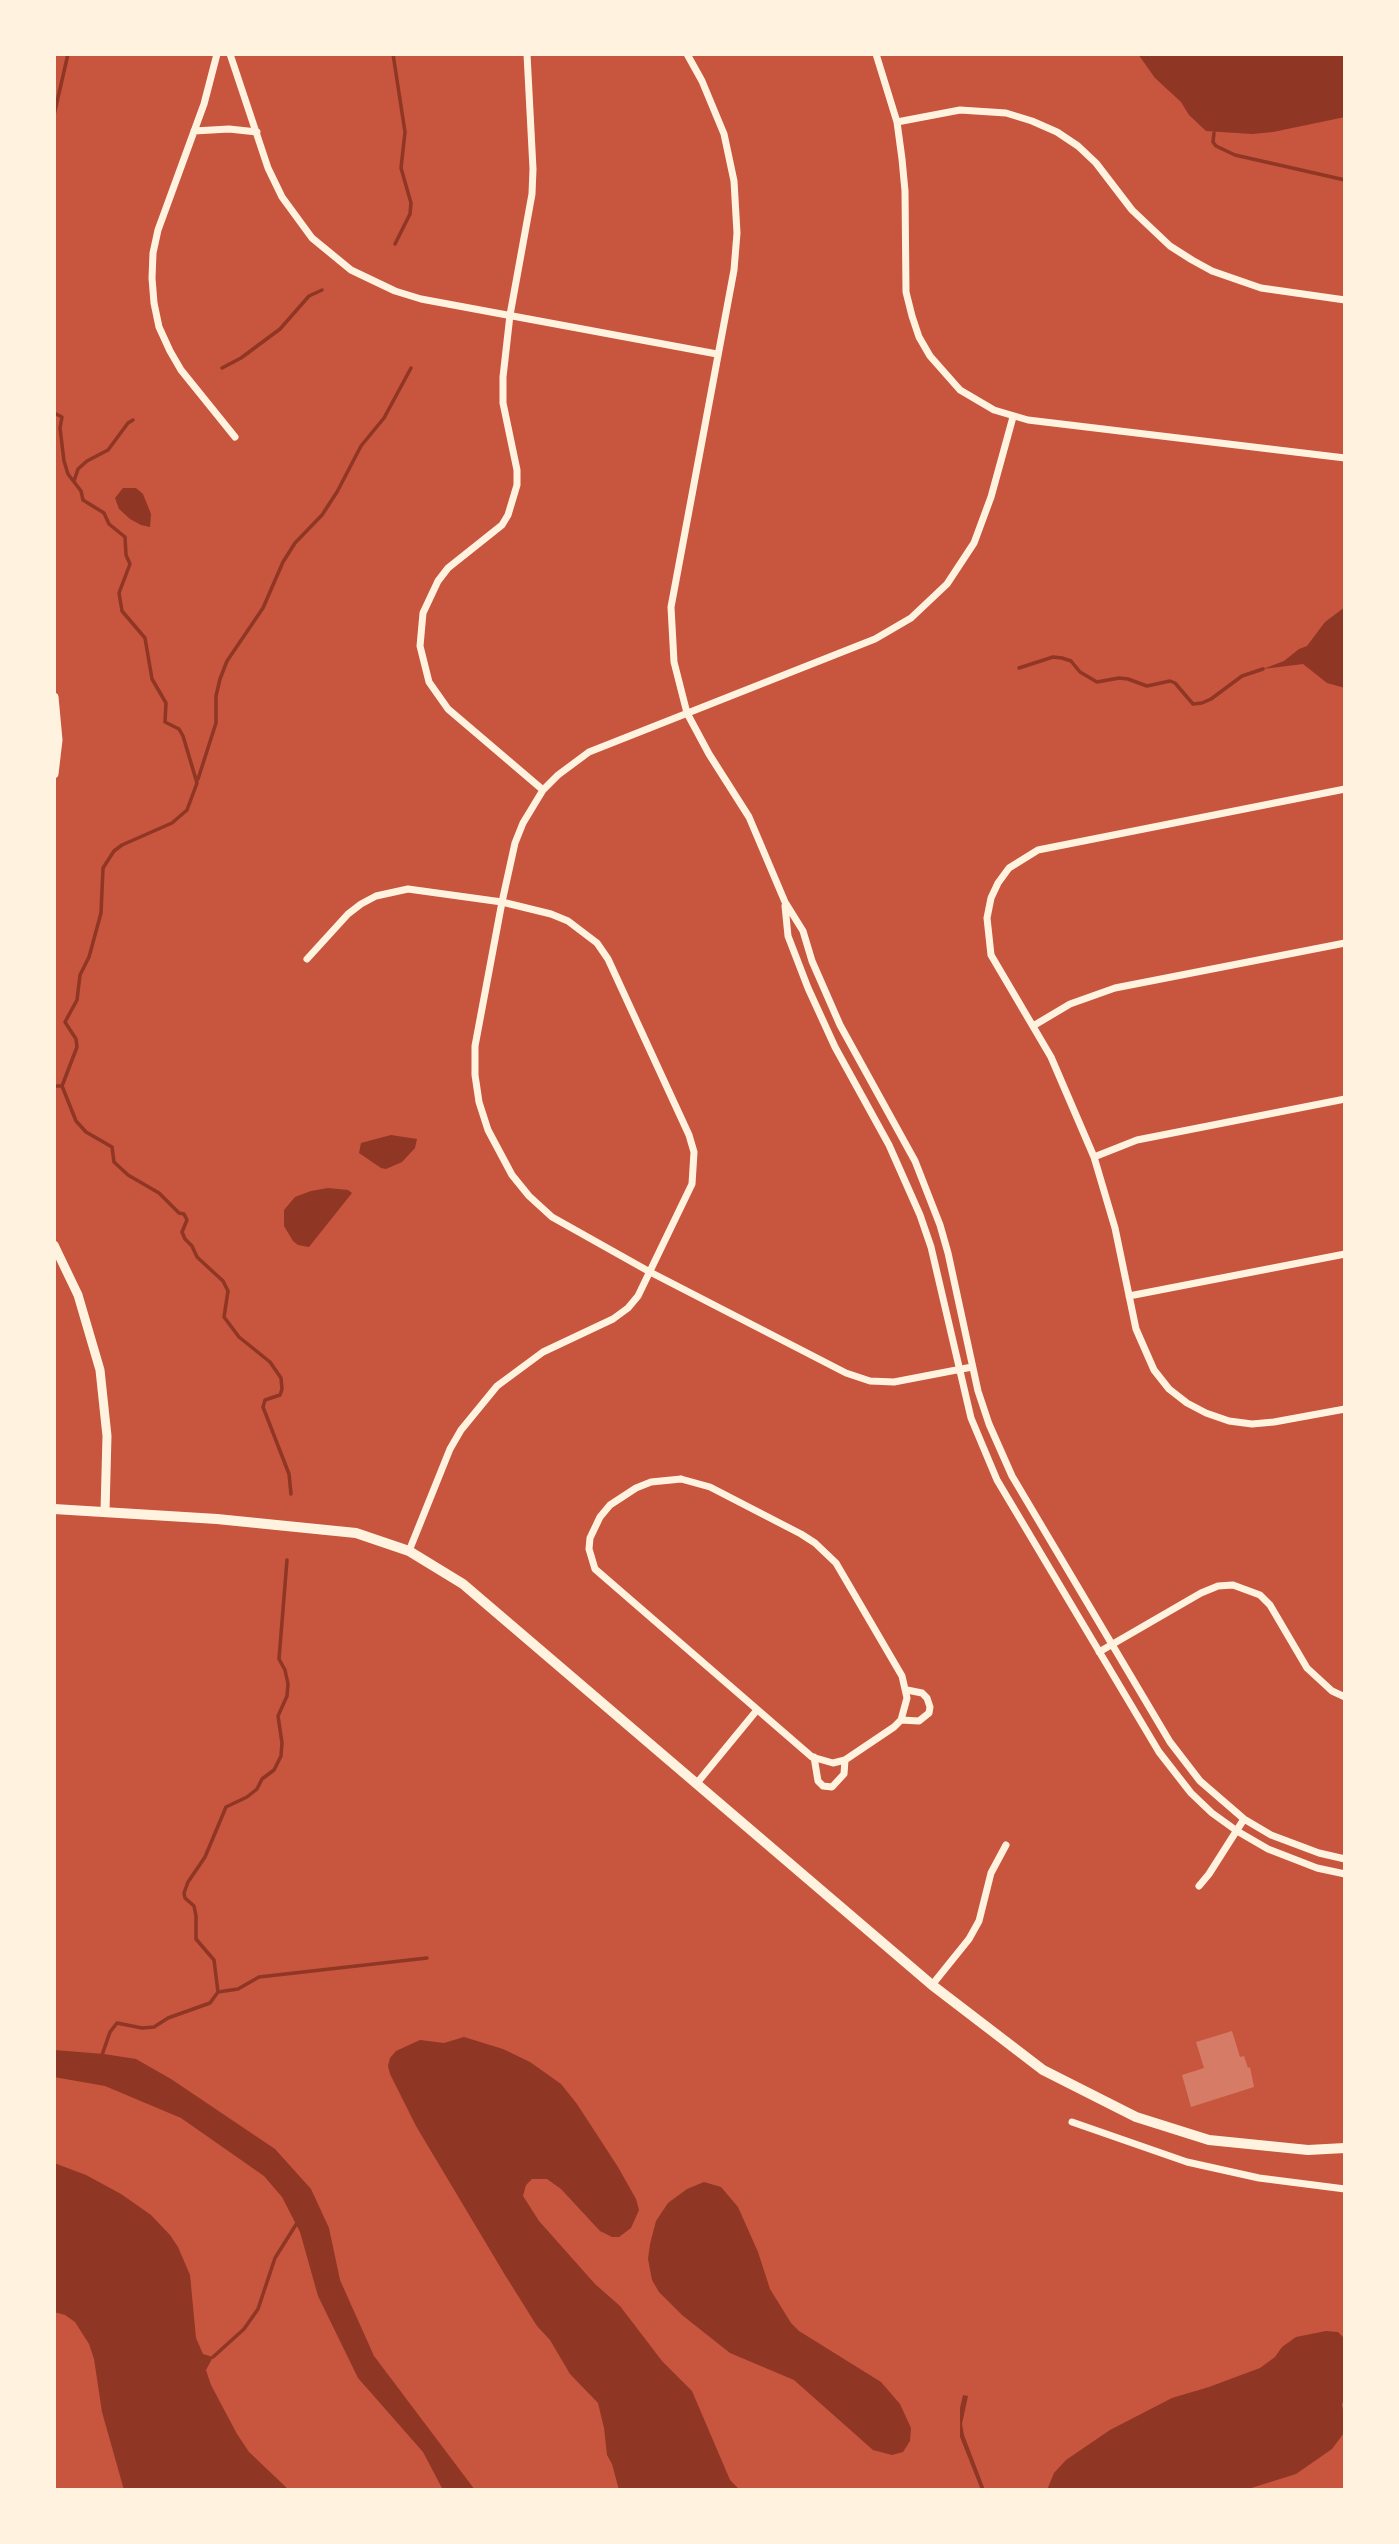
<!DOCTYPE html>
<html>
<head>
<meta charset="utf-8">
<style>
	body { margin:0 }
	#map { position:relative; width:1399px; height:2544px; overflow:hidden; background:#c8553d; font-family:Rubik,sans-serif }
	canvas { display:block }
	.frame { position:absolute; inset:0; border:56px solid #fff3e0; pointer-events:none }
</style>
</head>
<body>
<div id="map">
<canvas width="1399" height="2544"></canvas>
<div class="frame"></div>
</div>
<script>
const context = document.querySelector('canvas').getContext('2d');
context.lineJoin = 'round';
function paint(path, color) { context.fillStyle = color; context.fill(path, 'evenodd'); }
const toPath = rows => new Path2D(rows.map(r => 'M' + r).join(''));
function stroke(path, color, width, dash) { context.strokeStyle = color; context.lineWidth = width; context.lineCap = dash ? 'butt' : 'round'; context.setLineDash(dash || []); context.stroke(path); }
paint(toPath([
	[1138,54,1345,54,1345,117,1273,132,1252,134,1206,131,1189,115,1181,102,1155,78],
	[123,488,136,488,143,494,151,514,150,527,141,525,130,519,119,509,115,498],
	[1345,607,1345,688,1327,683,1303,664,1263,669,1284,661,1299,649,1307,646,1325,622],
	[391,1135,417,1139,415,1148,402,1162,386,1169,381,1168,359,1153,361,1143],
	[328,1188,348,1190,352,1193,309,1247,298,1245,293,1241,284,1226,284,1210,295,1197,311,1191],
	[464,2037,503,2049,530,2062,561,2084,577,2104,618,2167,636,2199,639,2210,631,2228,619,2237,612,2237,600,2231,561,2189,547,2179,532,2179,526,2185,523,2196,539,2221,595,2284,620,2306,662,2361,692,2391,730,2480,740,2490,619,2490,612,2464,607,2455,604,2428,598,2403,570,2374,550,2340,537,2326,505,2275,416,2126,390,2074,388,2066,390,2058,396,2051,420,2040,444,2043],
	[54,2050,104,2054,136,2059,171,2079,275,2149,311,2189,329,2228,340,2280,374,2356,475,2490,443,2490,423,2452,358,2378,318,2296,300,2232,282,2197,264,2176,181,2118,105,2086,54,2077],
	[54,2163,86,2175,121,2194,151,2215,170,2235,178,2247,190,2275,196,2338,203,2354,213,2357,206,2370,211,2385,237,2434,249,2452,289,2490,124,2490,102,2412,94,2359,89,2344,75,2322,65,2315,54,2312],
	[704,2182,721,2187,738,2207,758,2252,770,2289,791,2323,799,2331,881,2382,900,2404,911,2428,910,2441,903,2452,892,2455,873,2450,794,2380,730,2353,682,2315,659,2292,652,2280,648,2259,650,2244,656,2221,668,2203,687,2189],
	[1326,2331,1338,2332,1345,2339,1345,2393,1342,2405,1345,2419,1344,2433,1332,2449,1296,2474,1248,2489,1047,2490,1054,2473,1066,2460,1110,2430,1172,2398,1209,2387,1260,2368,1275,2357,1282,2347,1296,2337],
	[963,2395,968,2396,962,2424,964,2435,985,2490,981,2490,960,2437,960,2408]
]), '#8f3625');
stroke(toPath([
	[393,54,405,132,401,168,411,203,410,214,395,244],
	[54,115,68,54],
	[1214,133,1213,142,1216,146,1235,155,1345,180],
	[222,368,241,358,280,329,309,296,322,290],
	[54,413,62,417,60,428,64,461,68,474,81,491,83,500,104,513,109,524,125,537,126,555,130,564,119,593,122,611,145,638,152,679,166,703,165,722,179,729,183,736,197,783,187,810,172,823,122,845,114,851,103,868,101,913,89,957,80,975,77,1000,65,1022,76,1039,77,1047,62,1086,76,1121,86,1132,112,1147,114,1162,128,1175,159,1193,179,1213,184,1214,187,1220,182,1232,185,1239,192,1246,197,1257,223,1281,228,1291,224,1317,239,1337,270,1362,281,1378,282,1389,280,1395,265,1400,263,1407,289,1474,291,1494],
	[74,481,78,469,87,461,108,450,128,423,133,420],
	[1019,668,1053,657,1062,658,1071,661,1080,672,1097,682,1119,678,1128,679,1147,686,1170,681,1175,683,1193,704,1202,703,1211,699,1242,676,1263,669],
	[198,779,216,723,216,696,220,679,227,661,263,608,283,562,295,543,322,515,337,492,361,446,384,418,411,368],
	[54,1086,62,1086],
	[218,1992,238,1989,259,1977,427,1958],
	[102,2055,110,2032,117,2023,142,2028,154,2027,168,2018,210,2003,218,1992,214,1960,196,1939,196,1916,194,1906,185,1898,184,1893,188,1882,205,1857,226,1807,247,1797,257,1789,262,1779,274,1770,281,1756,282,1743,278,1716,287,1696,288,1684,285,1670,279,1659,287,1560],
	[213,2357,244,2329,258,2309,275,2258,297,2223]
]), '#8f3625', 3.5);
paint(toPath([
	[1232,2031,1240,2057,1244,2056,1248,2068,1250,2067,1254,2087,1191,2107,1182,2075,1204,2068,1196,2042]
]), '#d67c66');
stroke(toPath([
	[217,54,204,104,158,230,153,253,152,278,154,303,159,327,170,351,181,370,235,437],
	[230,54,268,168,282,197,312,238,351,270,395,291,421,299,717,354],
	[527,54,533,169,532,194,510,315,503,377,503,403,517,470,517,485,508,515,502,525,448,568,438,581,423,613,420,646,429,682,448,709,543,790],
	[687,54,702,81,724,134,734,181,737,233,734,270,671,607,674,662,687,713,709,754,749,817,785,902,803,931,812,961,840,1025,915,1161,940,1225,948,1253,978,1391,989,1424,1012,1476,1170,1742,1200,1781,1244,1819,1271,1835,1319,1853,1345,1859],
	[876,54,897,122,902,159,905,191,906,292,912,316,919,337,930,356,960,390,994,410,1028,420,1345,458],
	[897,122,960,110,1006,113,1032,121,1057,132,1078,146,1096,163,1132,210,1170,246,1192,260,1212,271,1261,288,1345,300],
	[194,131,229,129,257,132],
	[1345,789,1038,850,1009,868,998,883,991,898,987,918,991,955,1051,1057,1094,1157,1115,1228,1136,1329,1154,1370,1169,1389,1187,1403,1206,1413,1229,1421,1252,1424,1274,1422,1345,1409],
	[785,906,788,936,808,988,835,1047,889,1145,920,1215,931,1247,971,1418,997,1480,1159,1752,1191,1793,1212,1813,1237,1831,1268,1849,1317,1868,1345,1874],
	[307,959,348,914,361,904,376,896,408,889,502,902,551,914,568,921,597,943,608,959,689,1135,694,1152,692,1184,638,1296,628,1308,613,1319,543,1352,497,1386,461,1430,450,1449,409,1551],
	[1033,1026,1070,1004,1115,988,1345,943],
	[1094,1157,1137,1140,1345,1099],
	[1129,1296,1345,1254],
	[972,1367,894,1382,870,1381,846,1373,650,1272,552,1217,529,1196,512,1175,488,1130,479,1102,475,1075,475,1046,502,902,515,843,523,823,543,790,558,775,589,752,875,639,911,618,947,584,974,543,991,497,1013,417],
	[681,1479,710,1487,801,1534,815,1543,836,1563,902,1676,907,1698,901,1720,894,1727,845,1760,833,1763,812,1757,595,1569,589,1549,590,1538,600,1517,610,1505,636,1488,651,1482,681,1479],
	[1099,1652,1201,1593,1218,1586,1233,1585,1260,1595,1270,1605,1307,1668,1332,1691,1345,1697],
	[901,1720,919,1721,929,1713,930,1707,927,1698,922,1693,907,1690],
	[814,1757,818,1781,823,1786,832,1787,844,1774,845,1760],
	[697,1783,757,1710],
	[1199,1886,1209,1874,1244,1819],
	[932,1985,969,1939,979,1921,991,1873,1006,1845],
	[1072,2122,1187,2162,1259,2178,1345,2189]
]), '#fff3e0', 7);
stroke(toPath([
	[54,697,58,740,54,774],
	[54,1245,78,1295,100,1370,107,1436,105,1511]
]), '#fff3e0', 9);
stroke(toPath([
	[54,1509,217,1519,356,1533,409,1551,463,1584,932,1985,1043,2070,1136,2117,1209,2140,1308,2150,1345,2148]
]), '#fff3e0', 10);
</script>
</body>
</html>
